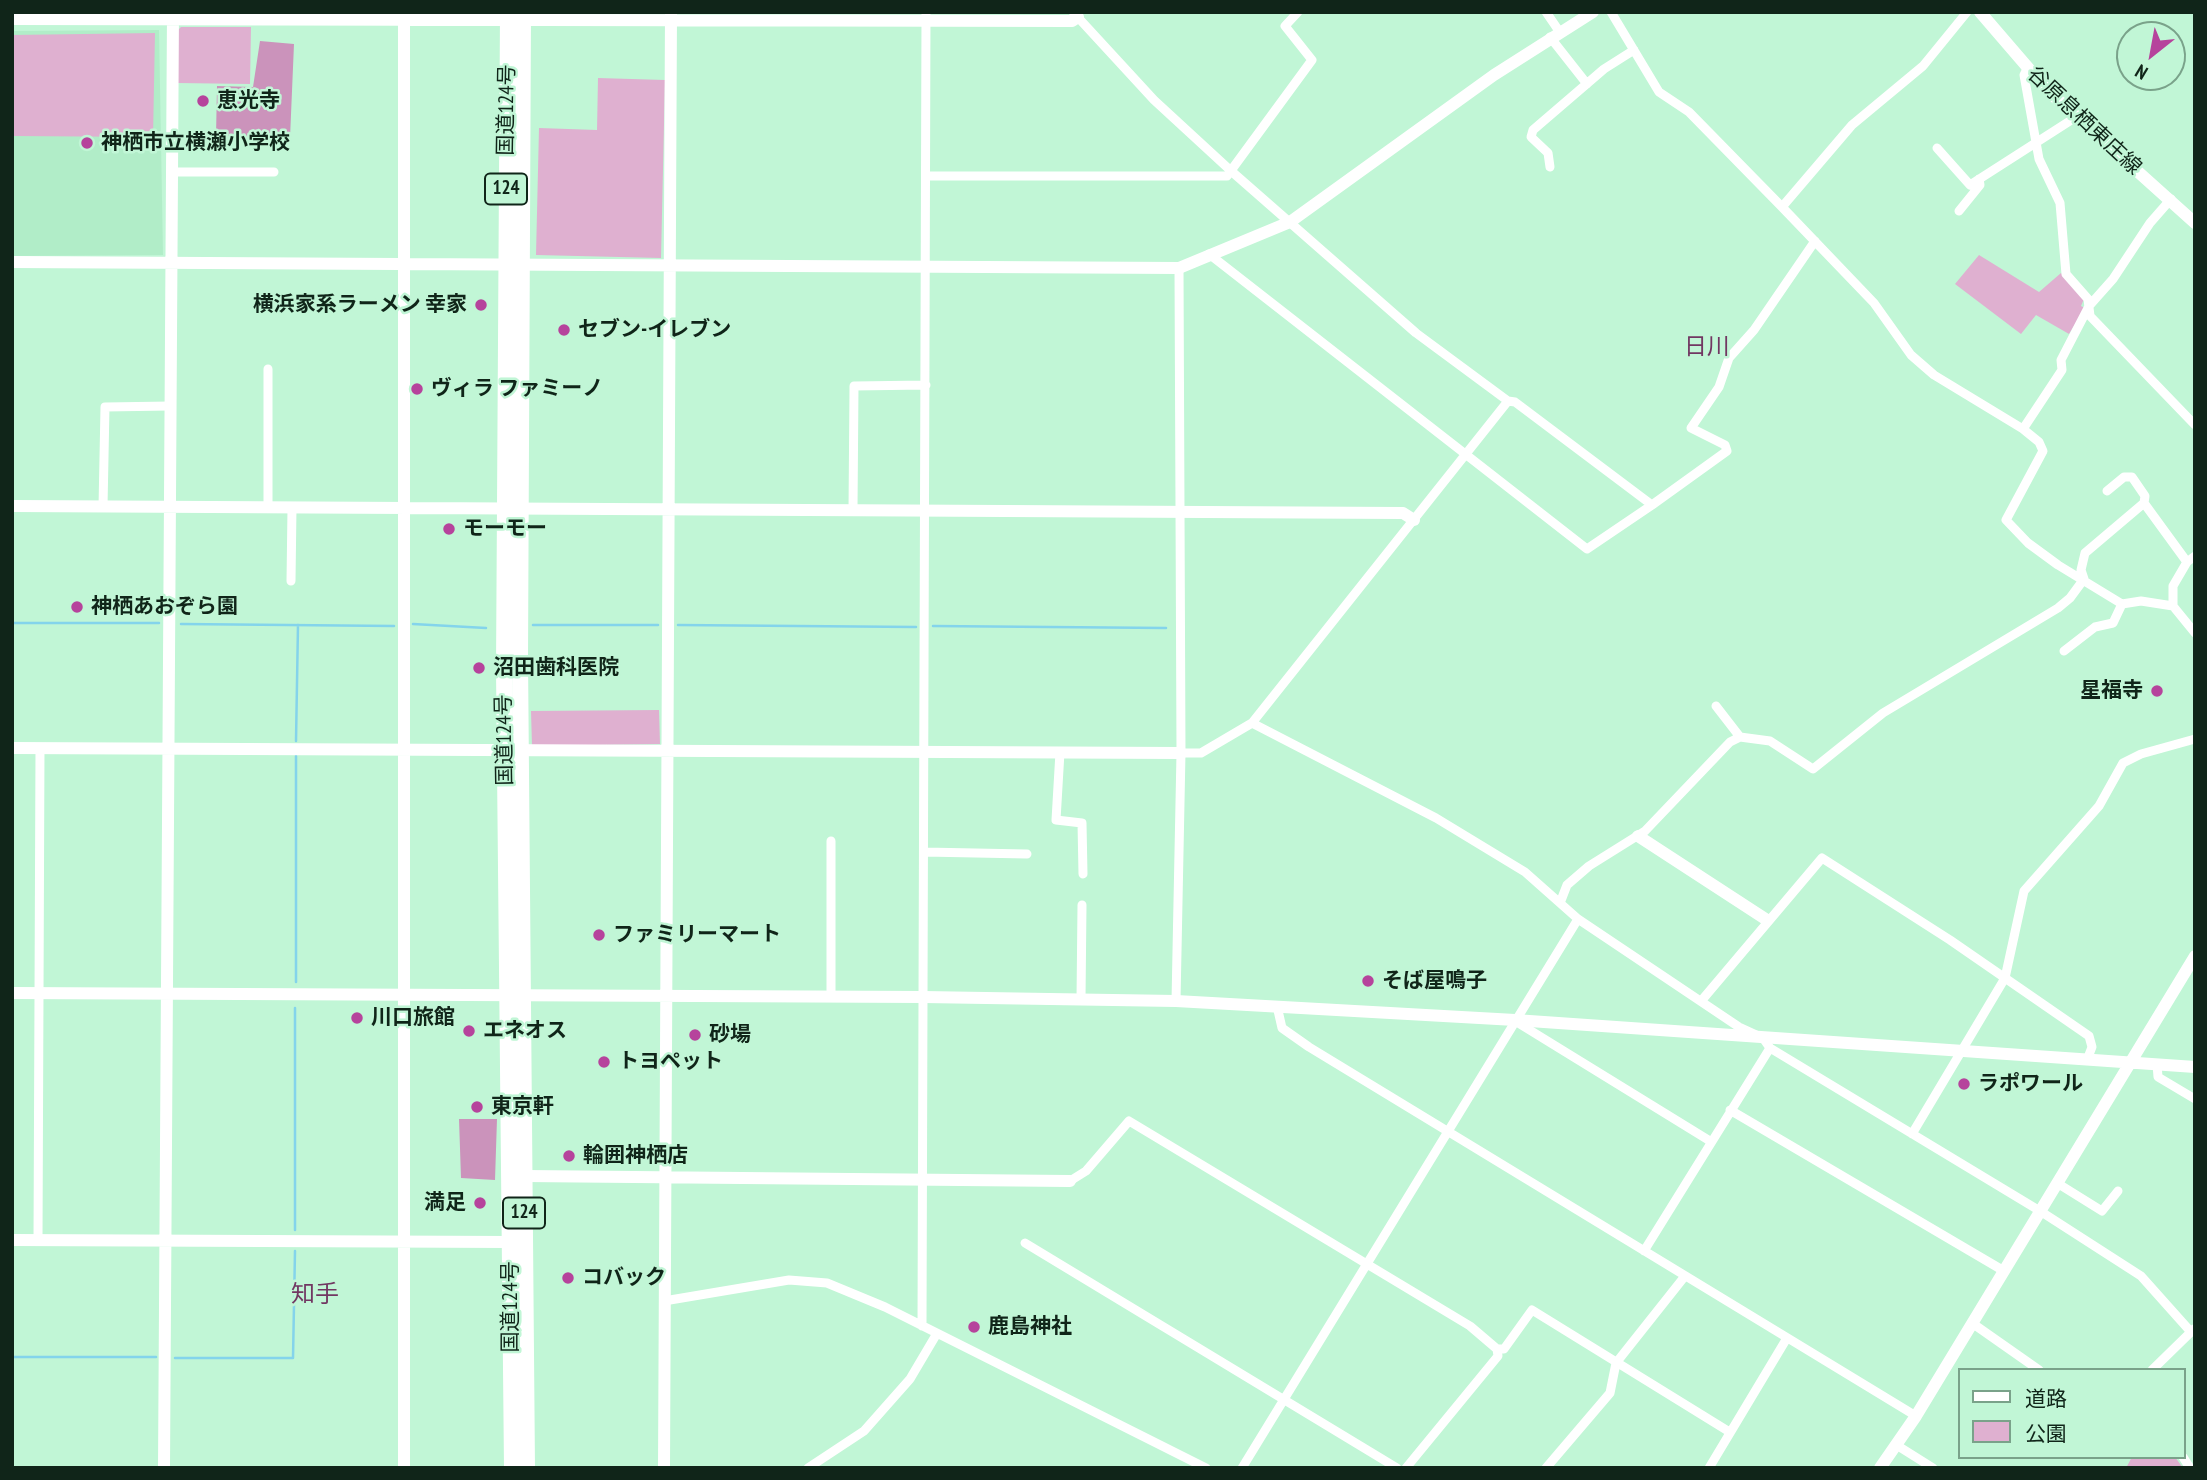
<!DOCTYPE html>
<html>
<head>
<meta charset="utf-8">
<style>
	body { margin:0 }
	#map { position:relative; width:2207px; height:1480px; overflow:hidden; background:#c1f6d6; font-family:"PT Sans Narrow","Noto Sans JP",sans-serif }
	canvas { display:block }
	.frame { position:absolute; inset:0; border:14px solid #102519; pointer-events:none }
	.legend { position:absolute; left:1958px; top:1368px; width:228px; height:91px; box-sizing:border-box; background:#c1f6d6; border:2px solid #7aa28a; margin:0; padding:9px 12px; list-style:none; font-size:21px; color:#102519 }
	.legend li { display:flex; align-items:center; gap:14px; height:35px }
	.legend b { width:35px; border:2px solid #7aa28a }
	.north { position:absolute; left:2116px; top:21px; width:70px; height:70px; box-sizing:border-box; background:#c1f6d6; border:2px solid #7aa28a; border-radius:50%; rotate:211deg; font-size:19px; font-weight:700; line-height:28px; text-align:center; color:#102519 }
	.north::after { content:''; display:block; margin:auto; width:24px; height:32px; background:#b6439c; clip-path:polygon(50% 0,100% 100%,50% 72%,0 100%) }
</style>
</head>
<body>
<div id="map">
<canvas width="2207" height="1480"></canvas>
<div class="frame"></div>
<ul class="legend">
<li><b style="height:9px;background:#fff"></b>道路</li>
<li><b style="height:19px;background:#dfb0d0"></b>公園</li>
</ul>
<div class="north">N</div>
</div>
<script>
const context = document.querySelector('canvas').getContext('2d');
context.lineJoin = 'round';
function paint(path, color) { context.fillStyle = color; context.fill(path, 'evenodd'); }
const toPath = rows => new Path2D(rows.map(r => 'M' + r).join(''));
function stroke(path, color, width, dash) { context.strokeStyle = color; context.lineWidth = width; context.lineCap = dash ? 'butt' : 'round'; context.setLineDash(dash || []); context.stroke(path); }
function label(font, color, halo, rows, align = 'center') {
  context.font = font + ' "PT Sans Narrow","Noto Sans JP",sans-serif'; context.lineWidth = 5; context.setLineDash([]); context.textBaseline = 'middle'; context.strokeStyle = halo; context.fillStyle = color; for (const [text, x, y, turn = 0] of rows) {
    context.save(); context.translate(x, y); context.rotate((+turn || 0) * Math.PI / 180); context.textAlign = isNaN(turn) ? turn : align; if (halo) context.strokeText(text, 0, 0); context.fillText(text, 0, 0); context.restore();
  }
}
paint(toPath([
	[159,30,163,255,12,256,12,31]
]), '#b1edc8');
paint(toPath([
	[181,27,251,27,250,84,177,83,177,31],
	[155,33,153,137,12,136,12,35],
	[598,78,665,80,661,258,536,255,539,128,597,130],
	[1979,255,2039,292,2061,273,2084,299,2081,306,2085,308,2069,334,2036,315,2021,334,1955,284],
	[659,710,660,744,532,746,531,711],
	[2132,1457,2175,1457,2183,1468,2126,1468]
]), '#dfb0d0');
paint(toPath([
	[260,41,294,44,290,138,216,136,217,86,253,87],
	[459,1119,497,1119,495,1180,461,1178]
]), '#cb93bb');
stroke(toPath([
	[12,623,159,623],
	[181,624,394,626],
	[413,624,486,628],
	[533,625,658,625],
	[678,625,916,627],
	[933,626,1166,628],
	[296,741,298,625],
	[296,982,296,756],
	[295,1230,295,1008],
	[12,1357,156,1357,148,1357],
	[175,1358,293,1358,295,1251]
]), '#84d4eb', 2.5);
stroke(toPath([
	[1073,12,1154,100,1230,170,1416,333,1508,401,1252,723,1201,753,1181,753],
	[1546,12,1559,31],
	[1611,12,1659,92,1689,112,1782,207,1874,303,1911,355,1934,375,2023,429],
	[1550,37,1587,84],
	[2027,69,2024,75,2039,159,2060,203,2066,274,2088,299,2090,316,2195,425],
	[1937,148,1970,185,2076,117],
	[1550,167,1548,153,1531,137,1533,130,1604,69,1634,50],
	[171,172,274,172],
	[927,176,1227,176,1312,60,1285,26,1298,12],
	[1782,207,1852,125,1923,66,1967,12],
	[1959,211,1980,185,1979,179],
	[1209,254,1587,549,1652,505,1515,402,1508,401],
	[268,369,268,507],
	[2144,503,2187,562],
	[1652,505,1727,451,1725,445,1691,428,1719,387,1729,358,1754,330,1815,241],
	[103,507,105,407,170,406],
	[853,510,854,386,926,385],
	[2195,556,2187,562,2173,586,2173,606,2195,633],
	[291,581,292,508],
	[2122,604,2141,601,2173,606],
	[2064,651,2095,627,2113,623,2122,604,2058,565,2028,543,2006,520,2043,451,2039,442,2023,429,2062,370,2061,360,2089,306,2113,279,2150,223,2171,199],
	[1716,706,1740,737],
	[1252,723,1436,818,1525,872,1578,919,1739,1027,1763,1038,1770,1048,2040,1211,2141,1276,2191,1332],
	[1060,752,1056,820,1082,823,1083,874],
	[924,852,1027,854],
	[1560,903,1567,885,1589,866,1645,831,1730,742,1740,737,1770,741,1813,769,1883,713,2058,608,2070,598,2084,579,2081,570,2085,553,2144,503,2145,496,2132,477,2124,477,2107,491],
	[831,997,831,841],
	[1081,999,1082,905],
	[1702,1000,1822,858,1950,940,2089,1036,2092,1047,2087,1060],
	[1176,1001,1181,753,1179,268],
	[1277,1006,1282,1028,1309,1047,1916,1416],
	[1515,1021,1710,1141],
	[2157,1064,2158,1077,2195,1099],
	[1730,1110,2004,1271],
	[1912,1134,2005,978,2024,891,2099,806,2123,763,2141,754,2195,739],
	[1070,1181,1086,1171,1129,1121,1470,1326,1497,1349,1498,1356,1406,1468],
	[2057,1183,2102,1211,2118,1191],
	[38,1240,40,748],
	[1025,1243,1397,1468],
	[1644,1251,1770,1048],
	[664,1301,789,1280,827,1283,885,1307,1206,1468],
	[1972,1323,2039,1370],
	[922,1326,926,12],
	[1497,1349,1504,1349,1532,1310,1728,1431],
	[2152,1370,2194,1329],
	[1898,1446,1933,1468],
	[2183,1457,2190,1468],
	[808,1468,864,1431,910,1379,936,1335],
	[1242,1468,1578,919],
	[1546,1468,1610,1393,1616,1363,1685,1276],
	[1709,1468,1787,1338]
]), '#fff', 9);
stroke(toPath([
	[1980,12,2048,91,2195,223],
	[12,19,1072,21,1078,17],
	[12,262,1179,268,1290,222,1494,75,1593,12],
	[12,506,1403,513,1414,520],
	[12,748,1181,753],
	[1638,836,1767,920],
	[12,993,923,997,1176,1001,1515,1020,2195,1067],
	[524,1176,1070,1181],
	[12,1240,511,1242],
	[164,1468,173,12],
	[404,1468,404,12],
	[664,1468,671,12],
	[1880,1468,1916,1416,2195,956]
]), '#fff', 12);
stroke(toPath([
	[508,12,504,669,512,1468],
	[523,12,520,657,527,1468]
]), '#fff', 16);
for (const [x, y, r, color] of [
	[203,101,7,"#b6439c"],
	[87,143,7,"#b6439c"],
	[481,305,7,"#b6439c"],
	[564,330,7,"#b6439c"],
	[417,389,7,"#b6439c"],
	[449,529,7,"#b6439c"],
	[77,607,7,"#b6439c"],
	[479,668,7,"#b6439c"],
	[2157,691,7,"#b6439c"],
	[599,935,7,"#b6439c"],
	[1368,981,7,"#b6439c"],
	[357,1018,7,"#b6439c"],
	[469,1031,7,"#b6439c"],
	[695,1035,7,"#b6439c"],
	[604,1062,7,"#b6439c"],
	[1964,1084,7,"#b6439c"],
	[477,1107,7,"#b6439c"],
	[569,1156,7,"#b6439c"],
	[480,1203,7,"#b6439c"],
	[568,1278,7,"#b6439c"],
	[974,1327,7,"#b6439c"]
]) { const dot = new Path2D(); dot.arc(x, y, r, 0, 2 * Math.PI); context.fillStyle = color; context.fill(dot); stroke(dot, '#c1f6d6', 2.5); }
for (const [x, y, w] of [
	[506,189,42],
	[524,1213,42]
]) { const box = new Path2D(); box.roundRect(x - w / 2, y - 15.5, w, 31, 5); context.fillStyle = '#c1f6d6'; context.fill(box); stroke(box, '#102519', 2); }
label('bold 19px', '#102519', null, [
	["124",506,189],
	["124",524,1213]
]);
label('bold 21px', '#102519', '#c1f6d6', [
	["恵光寺",217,101],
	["神栖市立横瀬小学校",101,143],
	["横浜家系ラーメン 幸家",467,305,"right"],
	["セブン-イレブン",578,330],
	["ヴィラ ファミーノ",431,389],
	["モーモー",463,529],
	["神栖あおぞら園",91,607],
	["沼田歯科医院",493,668],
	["星福寺",2143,691,"right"],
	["ファミリーマート",613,935],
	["そば屋鳴子",1382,981],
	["川口旅館",371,1018],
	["エネオス",483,1031],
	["砂場",709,1035],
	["トヨペット",618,1062],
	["ラポワール",1978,1084],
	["東京軒",491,1107],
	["輪囲神栖店",583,1156],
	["満足",466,1203,"right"],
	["コバック",582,1278],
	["鹿島神社",988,1327]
], 'left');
label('21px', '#102519', '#c1f6d6', [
	["国道124号",507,110,-89],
	["谷原息栖東庄線",2084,121,43],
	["国道124号",505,740,-91],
	["国道124号",511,1307,-90]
]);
label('23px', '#713762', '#c1f6d6', [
	["日川",1707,347]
]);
label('24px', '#713762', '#c1f6d6', [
	["知手",315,1295]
]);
</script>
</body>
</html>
